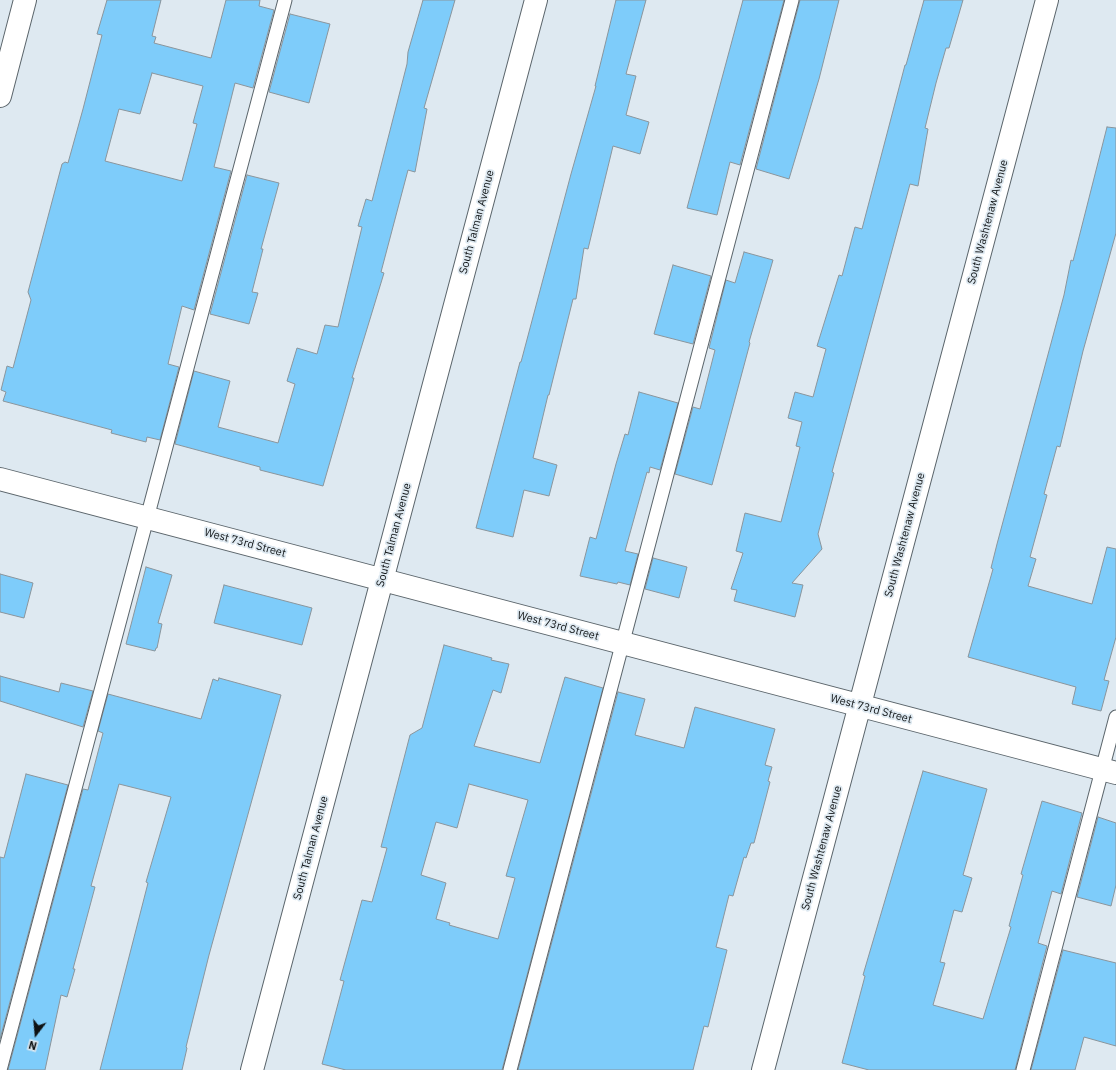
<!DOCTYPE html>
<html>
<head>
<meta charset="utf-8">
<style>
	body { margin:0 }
	#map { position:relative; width:1116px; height:1070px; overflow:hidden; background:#dee9f1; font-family:"IBM Plex Sans",sans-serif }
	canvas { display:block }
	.north { position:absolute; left:16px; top:1014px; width:40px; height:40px; -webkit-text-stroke:3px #dee9f1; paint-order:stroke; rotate:196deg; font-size:11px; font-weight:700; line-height:16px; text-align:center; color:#0e1214 }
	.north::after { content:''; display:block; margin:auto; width:14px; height:18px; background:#0e1214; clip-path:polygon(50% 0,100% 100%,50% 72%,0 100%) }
</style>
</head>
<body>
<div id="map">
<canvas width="1116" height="1070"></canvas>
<div class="north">N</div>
</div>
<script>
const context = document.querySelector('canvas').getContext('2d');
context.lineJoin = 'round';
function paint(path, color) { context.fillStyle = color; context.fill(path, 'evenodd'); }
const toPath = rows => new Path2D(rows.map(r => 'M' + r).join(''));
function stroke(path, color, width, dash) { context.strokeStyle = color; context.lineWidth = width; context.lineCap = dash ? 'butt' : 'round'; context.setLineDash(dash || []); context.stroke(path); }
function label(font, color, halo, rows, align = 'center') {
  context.font = font + ' "IBM Plex Sans",sans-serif'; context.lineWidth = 3.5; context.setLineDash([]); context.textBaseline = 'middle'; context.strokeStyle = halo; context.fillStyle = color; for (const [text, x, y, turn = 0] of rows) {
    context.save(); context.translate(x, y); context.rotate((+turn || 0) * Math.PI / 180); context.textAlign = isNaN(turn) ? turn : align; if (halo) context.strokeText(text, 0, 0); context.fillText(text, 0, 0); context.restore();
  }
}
const building = toPath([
	[107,0,161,0,152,36,156,37,154,43,211,58,226,0,260,0,259,6,274,10,253,88,235,83,214,167,231,171,194,310,182,306,168,364,179,367,160,440,147,437,146,442,111,433,112,430,3,401,6,392,1,390,7,366,13,368,31,300,28,292,62,164,65,162,68,163,83,109,102,35,97,34,107,0],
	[152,73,203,86,193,123,197,124,182,181,105,161,119,109,140,114,152,73],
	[423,0,455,0,424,108,427,109,415,172,408,170,381,272,384,273,352,378,354,378,323,486,260,470,260,467,175,444,194,371,230,381,218,427,278,443,295,384,287,381,297,348,317,354,325,325,338,327,362,227,358,226,366,199,372,201,407,64,408,52,423,0],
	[616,0,646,0,626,74,636,76,626,115,649,122,640,154,613,146,588,249,584,248,576,299,573,299,549,395,548,395,533,458,557,465,549,496,524,490,513,537,476,528,520,362,521,362,571,174,596,86,595,86,616,0],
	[743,0,784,0,740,165,730,162,717,215,687,208,743,0],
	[800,0,839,0,819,79,789,179,756,169,800,0],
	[924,0,963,0,949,48,946,48,936,83,925,128,928,129,918,186,910,184,832,472,834,473,818,534,822,549,792,583,803,585,795,617,734,601,737,590,731,589,743,553,736,551,745,513,781,522,800,447,796,446,802,422,788,418,795,392,813,397,826,349,817,346,839,275,842,276,855,227,862,229,905,65,906,65,924,0],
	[290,14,330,24,309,103,269,92,290,14],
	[1107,127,1116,128,1116,233,1083,351,1060,447,1057,446,1044,494,1047,495,1030,557,1036,559,1028,586,1092,604,1107,547,1116,549,1116,637,1104,680,1109,681,1101,711,1072,704,1076,687,968,657,993,569,991,568,997,544,1064,295,1071,260,1073,261,1107,127],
	[247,175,279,183,261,249,263,249,252,292,258,293,249,324,210,314,247,175],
	[744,252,773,260,749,342,750,343,712,485,675,474,693,407,700,409,715,350,709,348,726,280,735,283,744,252],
	[673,265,711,276,693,344,654,334,673,265],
	[639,392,678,403,660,470,650,467,649,473,647,472,625,551,638,554,630,585,618,582,617,584,580,576,590,537,596,539,616,464,625,434,628,435,639,392],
	[653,558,687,567,679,598,645,589,653,558],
	[146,567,172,575,158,623,162,624,157,648,156,648,155,651,126,644,146,567],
	[0,574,33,583,24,618,0,612,0,574],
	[224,585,312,608,302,645,214,623,224,585],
	[444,645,492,658,491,660,509,664,501,693,493,690,474,746,540,763,565,677,603,688,502,1070,346,1070,322,1064,344,981,340,980,362,900,372,902,387,848,381,847,410,735,422,728,444,645],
	[469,784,528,800,506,876,515,878,498,939,449,925,450,923,436,919,446,883,421,875,436,822,457,828,469,784],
	[0,676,59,692,61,683,93,691,83,727,0,701,0,676],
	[219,678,281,695,209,955,186,1047,187,1048,182,1070,100,1070,148,883,146,882,171,797,119,784,91,886,95,887,73,969,75,969,67,997,61,995,45,1070,8,1070,83,789,88,790,103,733,98,731,108,694,201,719,213,679,218,681,219,678],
	[618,692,645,699,635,735,684,748,695,707,775,729,765,765,772,767,768,781,770,782,754,843,751,843,746,858,744,857,733,896,729,895,716,947,727,950,708,1027,704,1026,693,1070,518,1070,618,692],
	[923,771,987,789,963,875,972,878,962,912,954,910,940,962,945,963,933,1005,983,1019,1011,927,1009,926,1023,875,1021,874,1042,801,1082,813,1061,894,1052,891,1038,943,1047,946,1015,1070,869,1070,842,1063,865,976,863,975,923,771],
	[26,774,68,785,0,1039,0,857,4,858,26,774],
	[1098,817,1116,823,1116,885,1111,906,1077,897,1098,817],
	[1063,950,1116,963,1116,1046,1084,1037,1075,1070,1031,1070,1063,950]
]);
paint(building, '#7eccfa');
stroke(building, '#8a959c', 1);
const service = toPath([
	[0,1070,285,0],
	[510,1070,792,0],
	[1023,1070,1116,717]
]);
const minor = toPath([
	[0,96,25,0],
	[0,479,1116,773],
	[252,1070,536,0],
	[763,1070,1047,0]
]);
stroke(service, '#5b656b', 15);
stroke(minor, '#5b656b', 24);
stroke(service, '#fff', 13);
stroke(minor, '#fff', 22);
label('11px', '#0e1214', '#dee9f1', [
	["South Talman Avenue",477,222,-75],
	["South Washtenaw Avenue",988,222,-75],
	["South Talman Avenue",394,535,-75],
	["South Washtenaw Avenue",905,535,-75],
	["West 73rd Street",245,543,15],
	["West 73rd Street",558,626,15],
	["West 73rd Street",871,709,15],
	["South Talman Avenue",311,848,-75],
	["South Washtenaw Avenue",822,848,-75]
]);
</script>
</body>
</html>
